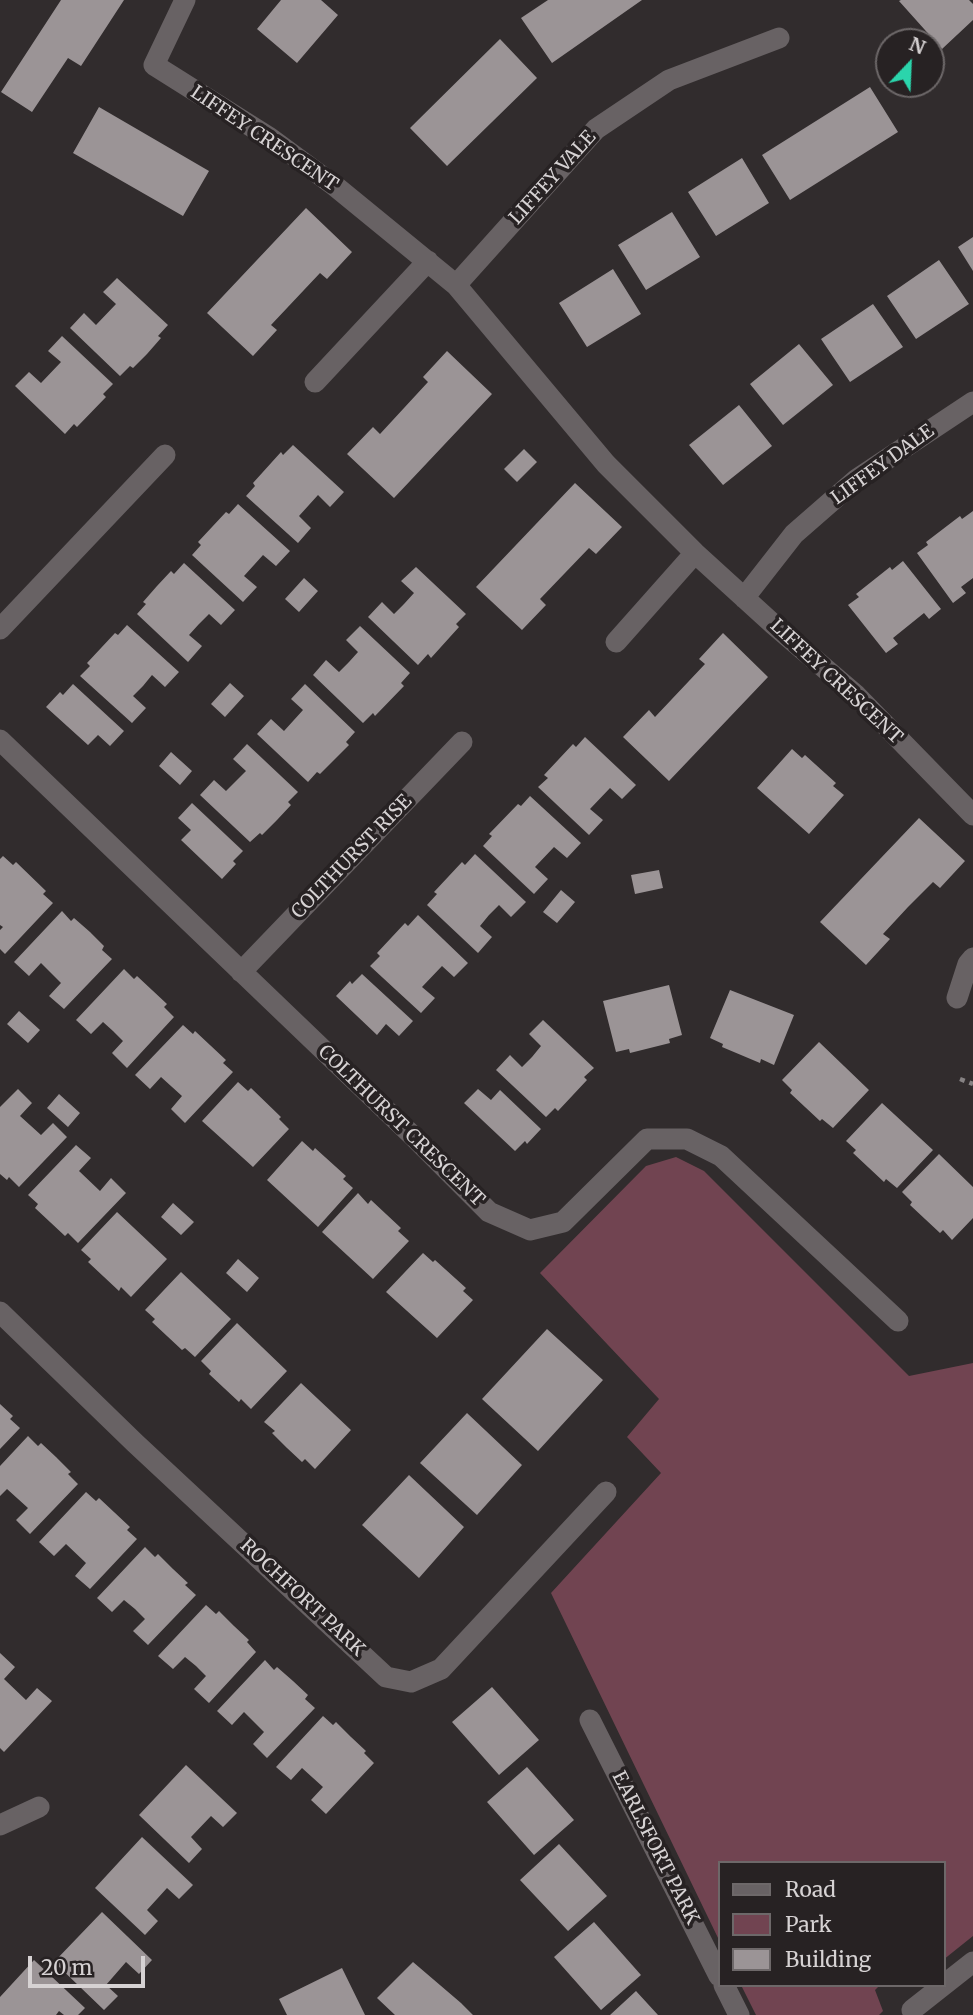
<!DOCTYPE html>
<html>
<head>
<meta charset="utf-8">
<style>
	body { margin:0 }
	#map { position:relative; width:973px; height:2015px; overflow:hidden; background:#312c2d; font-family:Merriweather,serif }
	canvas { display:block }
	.legend { position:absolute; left:718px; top:1861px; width:228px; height:126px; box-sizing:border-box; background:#272223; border:2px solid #6d6869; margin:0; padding:9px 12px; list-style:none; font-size:21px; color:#d6d2d3 }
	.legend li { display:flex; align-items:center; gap:14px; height:35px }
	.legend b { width:35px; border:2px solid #6d6869 }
	.north { position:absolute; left:875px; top:28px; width:70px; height:70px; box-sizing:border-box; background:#272223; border:2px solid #6d6869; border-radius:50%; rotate:23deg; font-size:19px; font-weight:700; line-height:28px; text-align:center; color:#d6d2d3 }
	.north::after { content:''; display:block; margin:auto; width:24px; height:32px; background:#2bd5ac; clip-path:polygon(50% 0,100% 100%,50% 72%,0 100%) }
	.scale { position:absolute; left:28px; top:1956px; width:117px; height:32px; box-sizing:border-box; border:4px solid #d6d2d3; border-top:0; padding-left:9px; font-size:21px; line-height:24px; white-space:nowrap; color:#d6d2d3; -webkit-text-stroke:5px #272223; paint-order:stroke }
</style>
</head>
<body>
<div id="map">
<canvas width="973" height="2015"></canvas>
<ul class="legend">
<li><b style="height:9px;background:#686264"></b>Road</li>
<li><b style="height:19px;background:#714451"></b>Park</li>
<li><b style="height:19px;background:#9b9496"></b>Building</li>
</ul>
<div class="north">N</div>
<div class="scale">20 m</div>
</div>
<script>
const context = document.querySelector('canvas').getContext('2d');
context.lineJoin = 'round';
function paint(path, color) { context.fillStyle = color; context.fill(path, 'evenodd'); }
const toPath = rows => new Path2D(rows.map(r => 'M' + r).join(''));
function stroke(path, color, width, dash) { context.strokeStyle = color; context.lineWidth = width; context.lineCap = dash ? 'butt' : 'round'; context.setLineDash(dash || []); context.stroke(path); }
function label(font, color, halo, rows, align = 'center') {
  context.font = font + ' Merriweather,serif'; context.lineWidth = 7; context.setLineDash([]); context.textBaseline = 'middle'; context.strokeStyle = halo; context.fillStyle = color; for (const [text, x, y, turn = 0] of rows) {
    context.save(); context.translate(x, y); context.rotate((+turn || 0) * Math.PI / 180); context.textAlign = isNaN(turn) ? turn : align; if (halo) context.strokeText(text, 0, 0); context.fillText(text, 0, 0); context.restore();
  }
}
paint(toPath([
	[676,1157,704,1171,909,1376,973,1363,973,1936,943,1960,943,1863,719,1863,719,1940,551,1593,661,1473,627,1437,659,1399,540,1273,646,1166],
	[741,1985,880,1985,875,1990,883,2011,879,2015,756,2015]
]), '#714451');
paint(toPath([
	[61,0,124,0,81,66,68,58,32,112,1,92],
	[281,0,321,0,338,15,297,63,257,29],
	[548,0,642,0,552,63,521,18],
	[901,0,969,0,973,4,973,20,942,49,899,1],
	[500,39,537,78,447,166,410,128],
	[870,87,898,132,790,200,762,155],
	[99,107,209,171,183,216,73,153],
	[742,158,769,203,716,236,688,192],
	[306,208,352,252,327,279,320,273,271,325,277,330,253,356,207,313],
	[672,212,700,257,646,290,618,245],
	[973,237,973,271,958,247],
	[939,260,969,304,916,339,887,296],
	[613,269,641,314,587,347,559,303],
	[117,278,168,325,158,336,161,338,147,354,133,368,130,366,120,376,70,328,84,313,96,325,116,304,103,292],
	[873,304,903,347,850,382,821,339],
	[62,336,113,384,103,394,106,397,77,427,74,424,65,434,15,386,29,372,41,383,61,362,48,351],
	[799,344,833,385,783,425,750,384],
	[447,351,492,394,394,498,347,454,373,427,380,434,428,382,423,377],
	[739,405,772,446,723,485,689,445],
	[293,445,344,492,330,507,318,495,299,516,311,528,298,543,246,496,255,486,253,483,281,452,283,455],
	[524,449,537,462,517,482,504,469],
	[575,483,622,527,596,554,589,548,540,599,546,605,522,630,476,587],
	[238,504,290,551,276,566,263,555,254,565,244,576,257,587,243,602,192,555,201,545,198,542,226,512,229,514],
	[973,511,973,578,961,587,966,593,953,603,917,553,928,545,926,542,960,516,962,519],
	[903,561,941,609,929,619,924,613,893,638,898,644,886,653,848,605,859,597,856,594,890,567,892,570],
	[184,563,235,610,221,625,209,614,199,624,189,635,202,646,188,662,137,614,146,604,143,602,157,586,171,571,174,574],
	[416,567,466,614,456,624,459,627,431,658,428,654,418,665,368,617,382,602,394,614,404,604,414,593,401,581],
	[304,578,318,591,299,612,285,599],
	[127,625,179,672,165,687,152,675,143,686,133,696,146,708,132,723,80,676,90,666,87,663,115,633,118,635],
	[360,626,410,673,401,683,404,686,375,716,373,713,363,723,313,675,326,660,339,672,349,662,358,652,346,640],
	[723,633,768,677,669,781,623,737,649,710,655,717,705,664,699,659],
	[230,683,244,696,225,717,211,704],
	[73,684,124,731,110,746,98,735,88,745,46,707,60,692,63,695],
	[305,684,355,732,346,742,349,745,320,774,317,772,308,782,257,734,271,719,284,731,303,710,291,699],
	[585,737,636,785,622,799,610,788,590,809,603,820,589,835,538,787,548,778,544,775,573,744,576,747],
	[247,744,298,792,288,802,291,805,277,820,262,835,260,833,250,842,200,795,214,780,226,791,246,771,233,759],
	[792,749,802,758,805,755,836,783,833,786,844,795,809,834,757,788],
	[171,752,192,771,180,785,159,766],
	[530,796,581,843,567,858,554,847,535,867,548,879,534,894,483,846,492,836,489,834,518,804,521,806],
	[192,803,243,851,233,861,236,864,222,879,181,840,191,830,178,818],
	[919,818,965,861,940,888,933,882,908,907,883,934,890,939,866,965,820,922],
	[475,854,526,902,511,917,499,905,489,915,480,926,492,937,478,953,427,905,437,894,434,892,462,862,465,865],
	[3,856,13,865,16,862,46,891,43,894,53,903,5,954,0,949,0,930,3,927,0,925,0,859],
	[659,870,663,888,635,894,631,875],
	[561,890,575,902,557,923,543,912],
	[62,911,71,921,74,918,90,932,104,946,102,950,112,959,64,1009,49,996,61,983,41,963,29,976,14,962],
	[418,915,468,963,454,977,442,966,422,987,435,998,421,1013,370,966,380,956,377,953,405,923,408,926],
	[124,969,134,979,137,976,167,1004,164,1007,174,1017,127,1068,112,1053,123,1041,113,1031,103,1022,91,1034,76,1020],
	[362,974,413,1021,399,1036,386,1024,377,1035,336,996,350,981,352,984],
	[669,985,682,1035,669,1039,670,1043,630,1053,629,1049,616,1052,603,1001],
	[730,990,794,1015,774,1065,761,1059,760,1063,722,1047,723,1044,710,1038],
	[19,1011,40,1030,28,1043,7,1024],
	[543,1020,594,1068,584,1077,587,1080,558,1111,555,1108,546,1117,496,1070,510,1055,522,1067,532,1057,541,1046,529,1034],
	[183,1025,193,1034,195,1031,226,1060,223,1063,233,1072,185,1123,171,1109,182,1096,161,1077,150,1089,135,1075],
	[819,1042,869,1090,833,1128,822,1119,820,1121,790,1093,792,1090,782,1080],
	[238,1082,248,1091,251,1088,281,1117,279,1119,289,1129,253,1167,202,1121],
	[18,1089,32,1103,20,1116,41,1135,53,1123,67,1137,19,1187,9,1177,7,1180,0,1174,0,1107],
	[478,1089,491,1100,500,1090,541,1129,527,1144,525,1141,515,1151,464,1103],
	[59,1094,80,1113,68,1127,47,1108],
	[882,1103,933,1150,897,1188,886,1179,884,1182,853,1153,856,1150,846,1141],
	[302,1141,313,1151,315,1148,346,1176,343,1179,353,1188,318,1227,267,1180],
	[76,1145,91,1158,79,1171,100,1191,111,1178,126,1193,78,1243,68,1233,65,1236,35,1208,38,1204,28,1195],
	[939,1154,973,1187,973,1218,952,1240,943,1230,940,1233,910,1205,912,1202,902,1192],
	[358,1193,368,1204,371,1200,401,1228,398,1231,409,1241,373,1279,322,1232],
	[173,1203,194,1222,181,1235,161,1217],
	[117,1212,167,1259,131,1297,121,1287,119,1291,88,1262,91,1259,81,1250],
	[423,1253,433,1262,435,1260,466,1288,463,1291,473,1300,437,1338,386,1292],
	[238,1259,259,1278,247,1292,226,1273],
	[181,1272,231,1319,195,1357,185,1348,182,1350,152,1322,155,1319,145,1310],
	[237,1323,287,1371,251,1409,241,1399,239,1402,209,1374,211,1371,201,1361],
	[547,1329,603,1380,538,1451,482,1399],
	[301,1383,351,1430,315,1469,305,1459,302,1462,287,1448,272,1433,275,1431,264,1422],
	[0,1404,13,1416,10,1419,20,1428,0,1449],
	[467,1413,522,1465,477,1515,420,1463],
	[28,1436,38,1446,41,1443,56,1457,71,1472,68,1474,78,1484,30,1534,16,1520,28,1508,7,1489,0,1496,0,1466],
	[409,1475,464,1527,419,1578,362,1525],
	[86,1492,96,1501,99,1498,130,1527,127,1530,137,1539,90,1589,75,1576,86,1563,66,1544,54,1556,39,1542],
	[145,1547,155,1557,158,1554,173,1569,188,1583,185,1585,196,1595,148,1645,133,1631,145,1619,135,1609,124,1600,112,1612,97,1598],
	[206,1605,216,1614,219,1611,234,1626,249,1640,247,1642,256,1652,209,1703,194,1689,206,1676,196,1666,185,1657,173,1669,158,1656],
	[0,1653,15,1667,4,1679,26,1700,37,1688,52,1701,4,1752,0,1748],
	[265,1660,274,1670,277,1667,293,1681,308,1695,305,1699,315,1708,267,1758,253,1744,264,1732,244,1712,232,1725,217,1711],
	[492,1687,539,1740,499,1775,452,1722],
	[323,1716,333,1725,336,1722,351,1737,366,1751,364,1753,374,1763,326,1814,311,1800,323,1787,302,1768,291,1780,276,1767],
	[186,1765,237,1813,223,1827,211,1816,191,1837,202,1849,189,1863,139,1815],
	[527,1767,574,1820,534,1855,487,1802],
	[142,1837,193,1885,179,1899,167,1888,147,1910,158,1921,145,1935,95,1888],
	[559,1844,607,1896,568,1931,520,1880],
	[102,1912,152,1960,139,1974,126,1962,106,1985,118,1996,104,2010,54,1962],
	[594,1922,641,1975,601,2010,554,1957],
	[34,1960,85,2008,78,2015,64,2015,59,2011,56,2015,0,2015,0,1997],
	[413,1962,461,2003,473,2015,395,2015,377,1998],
	[342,1968,365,2015,287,2015,279,1999],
	[636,1991,658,2015,610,2015]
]), '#9b9496');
stroke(toPath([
	[960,1079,973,1084]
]), '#868283', 4.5, [5, 5]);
stroke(toPath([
	[185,0,154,65,270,138,335,186,456,285,606,464,695,553,773,624,856,695,973,815],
	[456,285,596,129,669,80,779,38],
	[315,382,428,261],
	[744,598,794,534,857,479,973,402],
	[0,629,165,455],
	[616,642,695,553],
	[0,740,414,1137,489,1212,530,1230,563,1222,647,1139,687,1139,721,1156,898,1321],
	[241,972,462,742],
	[957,998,968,964,973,958],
	[0,1312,135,1443,386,1677,411,1682,441,1669,606,1492],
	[590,1720,719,1976],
	[0,1825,39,1807],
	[724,1985,739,2015],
	[912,2010,973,1962]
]), '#686264', 21);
label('19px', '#d6d2d3', '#272223', [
	["LIFFEY CRESCENT",264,139,34],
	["LIFFEY VALE",553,178,-48],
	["LIFFEY DALE",883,465,-36],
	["LIFFEY CRESCENT",836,682,43],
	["COLTHURST RISE",352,857,-46],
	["COLTHURST CRESCENT",401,1126,44],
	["ROCHFORT PARK",302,1598,43],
	["EARLSFORT PARK",655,1848,63]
]);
</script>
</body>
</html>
